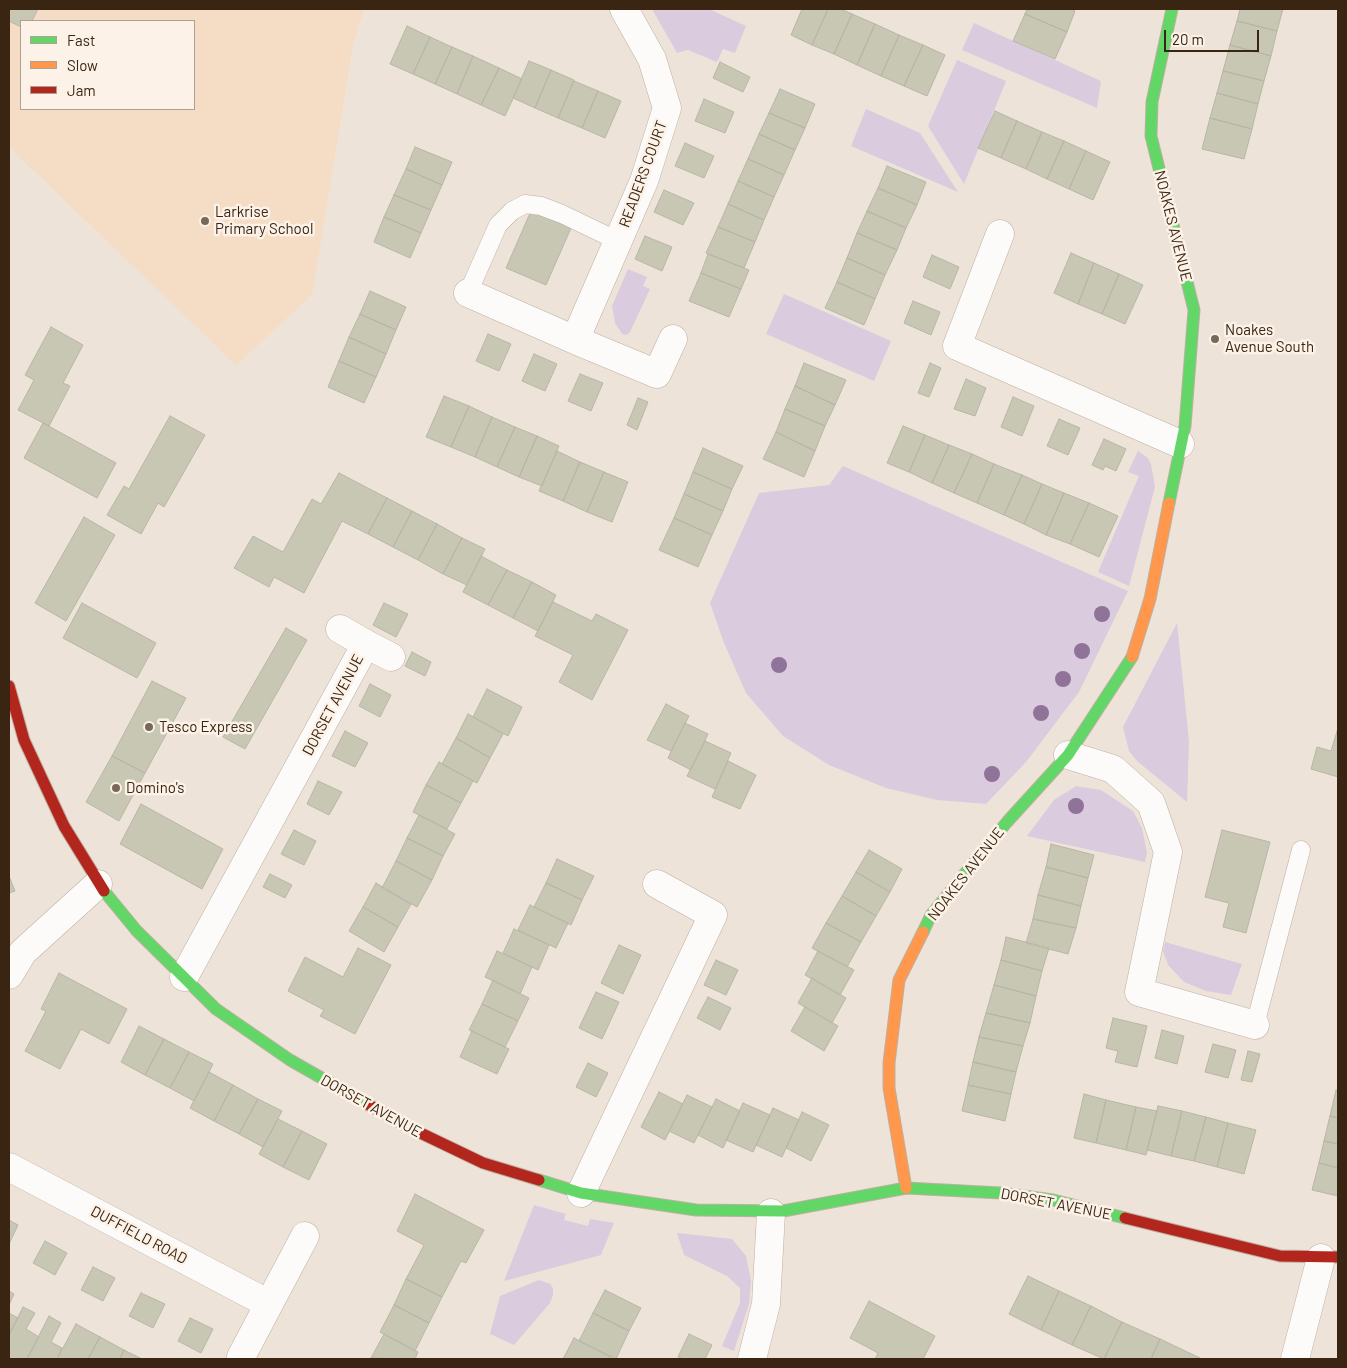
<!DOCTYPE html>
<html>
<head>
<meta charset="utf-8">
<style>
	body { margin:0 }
	#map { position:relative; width:1347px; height:1368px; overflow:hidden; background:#eee3d8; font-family:Barlow,sans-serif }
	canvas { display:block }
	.frame { position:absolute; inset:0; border:10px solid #392511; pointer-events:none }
	.legend { position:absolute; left:20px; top:20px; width:175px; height:90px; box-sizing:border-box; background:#fcf2e8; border:1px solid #aea092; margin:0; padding:6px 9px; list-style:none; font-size:15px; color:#392511 }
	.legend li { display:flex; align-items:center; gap:10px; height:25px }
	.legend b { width:25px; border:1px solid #aea092 }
	.scale { position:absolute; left:1164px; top:30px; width:95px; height:22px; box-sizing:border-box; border:2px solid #392511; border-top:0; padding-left:6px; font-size:15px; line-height:18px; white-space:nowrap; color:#392511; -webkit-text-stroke:4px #fcf2e8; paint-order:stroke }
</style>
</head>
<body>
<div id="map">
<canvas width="1347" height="1368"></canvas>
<div class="frame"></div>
<ul class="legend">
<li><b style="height:6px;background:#63d668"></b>Fast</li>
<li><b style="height:6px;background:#ff974d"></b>Slow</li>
<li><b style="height:6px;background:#b3261e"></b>Jam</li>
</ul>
<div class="scale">20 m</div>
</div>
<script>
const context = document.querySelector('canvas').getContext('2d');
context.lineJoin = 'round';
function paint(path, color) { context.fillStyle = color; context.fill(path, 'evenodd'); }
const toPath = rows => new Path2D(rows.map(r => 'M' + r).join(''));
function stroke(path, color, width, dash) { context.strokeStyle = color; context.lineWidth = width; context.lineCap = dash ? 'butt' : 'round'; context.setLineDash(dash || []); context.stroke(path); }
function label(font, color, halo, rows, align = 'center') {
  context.font = font + ' Barlow,sans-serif'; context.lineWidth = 5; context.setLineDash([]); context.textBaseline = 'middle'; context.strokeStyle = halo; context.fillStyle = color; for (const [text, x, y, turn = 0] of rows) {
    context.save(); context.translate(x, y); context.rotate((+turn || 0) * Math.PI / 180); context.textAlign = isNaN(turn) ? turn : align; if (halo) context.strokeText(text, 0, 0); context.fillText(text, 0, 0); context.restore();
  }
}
paint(toPath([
	[9,9,364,9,353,45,312,295,236,365,9,147],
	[21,21,194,21,194,109,21,109]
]), '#f5dcc5');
paint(toPath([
	[652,9,709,9,746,26,735,53,723,49,717,62,688,50,677,53],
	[974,23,1101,81,1097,108,962,50],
	[957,60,1006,81,964,184,928,126],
	[866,109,920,133,958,192,851,146],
	[628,269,647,277,643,286,650,289,630,332,626,335,622,334,615,323,612,306],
	[784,294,891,341,874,381,766,334],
	[1138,451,1148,458,1151,464,1155,487,1129,586,1098,572,1139,476,1128,472],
	[843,466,1128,591,1079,692,1026,762,986,804,937,800,886,788,829,765,783,736,746,693,724,643,710,603,759,493,829,485],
	[1177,623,1189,741,1187,802,1137,761,1129,751,1123,727],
	[1076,786,1101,790,1133,811,1142,828,1147,853,1145,862,1027,836,1054,800],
	[1165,942,1242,964,1231,995,1206,991,1184,982,1168,965,1163,951],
	[534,1205,566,1214,564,1220,588,1226,590,1219,614,1223,601,1255,504,1281],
	[677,1233,732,1239,746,1256,751,1281,749,1304,734,1351,722,1346,740,1303,740,1288,727,1276,684,1255],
	[539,1280,550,1284,553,1288,553,1295,550,1303,514,1345,490,1334,500,1296]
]), '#dbcbdf');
const building = toPath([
	[9,9,38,9,32,21,21,21,21,27,9,21,9,9],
	[802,9,828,9,812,45,791,35,802,9],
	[828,9,841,9,852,14,834,54,812,45,828,9],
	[1027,9,1071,9,1075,11,1067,32,1025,14,1027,9],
	[1240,9,1283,9,1277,31,1237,21,1240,9],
	[852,14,875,24,857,65,834,54,852,14],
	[1025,14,1067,32,1055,59,1013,41,1025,14],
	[1237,21,1277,31,1271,56,1230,45,1237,21],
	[875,24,899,35,881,76,857,65,875,24],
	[407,26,430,37,413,74,390,64,407,26],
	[899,35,923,45,904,86,881,76,899,35],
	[430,37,452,47,435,84,413,74,430,37],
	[923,45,945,55,927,96,904,86,923,45],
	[1230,45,1271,56,1264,81,1223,71,1230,45],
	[452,47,473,56,457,94,435,84,452,47],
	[473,56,499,68,481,105,457,94,473,56],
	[529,61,551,70,535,108,513,98,529,61],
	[720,62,750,77,743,92,713,78,720,62],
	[499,68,522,79,505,116,481,105,499,68],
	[551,70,574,80,558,118,535,108,551,70],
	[1223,71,1264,81,1258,104,1217,93,1223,71],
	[574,81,598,91,582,128,558,118,574,81],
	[780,89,815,104,805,128,769,113,780,89],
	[598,91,621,101,605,138,582,128,598,91],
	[1217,93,1258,104,1252,129,1210,118,1217,93],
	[704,99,734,112,725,133,695,121,704,99],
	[995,111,1017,121,1001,158,978,148,995,111],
	[769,113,805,128,795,150,759,134,769,113],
	[1210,118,1252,129,1244,159,1202,149,1210,118],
	[1017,121,1042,132,1026,169,1001,158,1017,121],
	[1042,132,1064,141,1047,179,1026,169,1042,132],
	[759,134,795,150,784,175,748,159,759,134],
	[1064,141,1086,151,1069,189,1047,179,1064,141],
	[685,143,714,156,704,178,675,166,685,143],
	[415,147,452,162,442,185,406,169,415,147],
	[1086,151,1110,162,1093,200,1069,189,1086,151],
	[748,159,784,175,774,197,738,181,748,159],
	[887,166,926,182,917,205,878,188,887,166],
	[406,169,442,185,431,210,394,195,406,169],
	[738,181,774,197,764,220,728,204,738,181],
	[878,188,917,205,906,228,867,211,878,188],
	[664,190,694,203,683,225,654,212,664,190],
	[394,195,431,210,421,233,384,217,394,195],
	[728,204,764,220,755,242,718,227,728,204],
	[531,211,571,228,546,285,506,268,531,211],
	[867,211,906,228,897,250,857,233,867,211],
	[384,217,421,233,410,258,374,242,384,217],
	[718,227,755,242,744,268,706,253,718,227],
	[857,233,897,250,885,275,847,258,857,233],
	[645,236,672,247,662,271,635,259,645,236],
	[1071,253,1094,263,1078,304,1054,293,1071,253],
	[708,254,749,270,741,289,701,273,708,254],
	[932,255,959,267,950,289,923,277,932,255],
	[847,258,885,275,875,299,837,282,847,258],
	[1094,263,1119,274,1102,314,1078,304,1094,263],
	[701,273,741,289,729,317,689,301,701,273],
	[1119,274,1143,285,1125,324,1102,314,1119,274],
	[837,282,875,299,864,325,825,308,837,282],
	[370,291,406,307,396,330,360,314,370,291],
	[913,301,940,312,931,335,904,323,913,301],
	[360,314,396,330,386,354,349,337,360,314],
	[51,327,83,345,63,383,70,386,49,426,18,410,34,380,25,375,51,327],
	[488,334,511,344,499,371,476,361,488,334],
	[349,337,386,354,376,377,339,361,349,337],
	[534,354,557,364,545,391,522,381,534,354],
	[339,361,376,377,364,403,328,387,339,361],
	[804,363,846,380,835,405,795,386,804,363],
	[930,363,941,368,929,397,918,393,930,363],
	[580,374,603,383,591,411,568,401,580,374],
	[966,379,986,388,975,416,954,409,966,379],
	[795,386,835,405,825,426,785,409,795,386],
	[444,396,469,406,451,447,426,437,444,396],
	[1013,397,1034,406,1022,436,1001,427,1013,397],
	[638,398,648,402,637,430,627,425,638,398],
	[469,406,492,417,475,457,451,447,469,406],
	[785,409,825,426,815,451,776,432,785,409],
	[170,416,205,435,164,507,158,503,141,534,107,515,124,486,129,489,170,416],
	[492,417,515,427,497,467,475,457,492,417],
	[1059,419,1080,428,1068,455,1047,446,1059,419],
	[43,423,116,463,97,498,24,458,43,423],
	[903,426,925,435,909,472,887,463,903,426],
	[515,427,537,436,519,477,497,467,515,427],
	[776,432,815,451,804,477,763,459,776,432],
	[925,435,949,445,932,483,909,472,925,435],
	[537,436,559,446,542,486,519,477,537,436],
	[1104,439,1126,449,1116,471,1105,466,1103,470,1092,465,1104,439],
	[949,445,972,454,954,493,932,483,949,445],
	[703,448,743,466,732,489,693,472,703,448],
	[557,451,580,462,563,501,539,491,557,451],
	[972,454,994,464,977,503,954,493,972,454],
	[580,462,604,472,587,512,563,501,580,462],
	[994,464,1022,475,1004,515,977,503,994,464],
	[604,472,628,482,612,522,587,512,604,472],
	[693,472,732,489,723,511,684,494,693,472],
	[339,473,387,498,368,534,342,521,304,593,274,577,269,587,234,568,253,536,283,552,312,499,321,504,339,473],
	[1022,475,1042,484,1024,524,1004,515,1022,475],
	[1042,484,1064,493,1046,535,1024,524,1042,484],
	[1064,493,1089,503,1070,544,1046,535,1064,493],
	[684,494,723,511,712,535,674,518,684,494],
	[387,498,412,511,393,547,368,534,387,498],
	[1089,503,1118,516,1099,557,1070,544,1089,503],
	[412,511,437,524,418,560,393,547,412,511],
	[84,517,115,535,66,621,35,603,84,517],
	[674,518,712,535,698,567,659,550,674,518],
	[437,524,462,538,443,574,418,560,437,524],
	[462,538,485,549,467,585,443,574,462,538],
	[481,556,507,570,488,605,463,592,481,556],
	[507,570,532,582,513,618,488,605,507,570],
	[532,582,556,595,538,631,513,618,532,582],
	[553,602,592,621,596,614,628,630,592,700,559,682,573,655,535,636,553,602],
	[82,603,156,643,137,678,63,638,82,603],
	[384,603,408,614,396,637,373,625,384,603],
	[286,628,307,640,245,749,223,737,286,628],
	[412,652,431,662,425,676,405,666,412,652],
	[152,681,186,698,145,773,112,756,152,681],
	[370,684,391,695,380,717,359,706,370,684],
	[487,689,522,707,508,736,473,717,487,689],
	[666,704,689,716,671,751,647,740,666,704],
	[468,714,503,734,490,758,456,738,468,714],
	[685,723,708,734,691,770,668,758,685,723],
	[1338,728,1338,777,1311,769,1317,747,1331,751,1338,728],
	[345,731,368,743,355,767,332,756,345,731],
	[456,738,490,758,477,783,442,764,456,738],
	[705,741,731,753,715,789,687,776,705,741],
	[112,756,145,773,119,821,86,802,112,756],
	[728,761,756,775,740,809,712,797,728,761],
	[439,762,473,781,461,803,426,785,439,762],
	[318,781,342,792,329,815,307,804,318,781],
	[426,785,461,803,447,829,413,812,426,785],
	[141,804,223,849,202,889,120,844,141,804],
	[419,815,455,834,443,856,407,838,419,815],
	[294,830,316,841,304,865,281,854,294,830],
	[1222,830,1270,842,1246,933,1223,927,1229,903,1205,897,1222,830],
	[407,838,443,856,432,880,396,861,407,838],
	[1051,844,1094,855,1088,878,1046,867,1051,844],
	[869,850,902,869,890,892,856,872,869,850],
	[557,859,594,876,582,900,546,883,557,859],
	[396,861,432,880,417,907,382,888,396,861],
	[1046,867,1088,878,1081,906,1038,895,1046,867],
	[856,872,890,892,876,916,842,896,856,872],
	[270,874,292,885,285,898,263,887,270,874],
	[9,876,15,891,9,893,9,876],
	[376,883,411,904,398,927,363,907,376,883],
	[546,883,582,900,571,925,534,907,546,883],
	[1038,895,1081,906,1076,928,1033,919,1038,895],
	[842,896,876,916,861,942,826,923,842,896],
	[530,905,568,923,556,948,518,930,530,905],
	[363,907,398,927,384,952,349,931,363,907],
	[1033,919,1076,928,1068,954,1026,943,1033,919],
	[826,923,861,942,847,967,812,948,826,923],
	[514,929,549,945,538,970,503,953,514,929],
	[1006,937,1049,948,1042,971,1001,960,1006,937],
	[619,945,641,955,623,994,601,983,619,945],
	[358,948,391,965,355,1034,320,1016,324,1010,288,991,305,957,343,977,358,948],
	[497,951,532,967,520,994,485,977,497,951],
	[818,951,854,970,840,995,805,975,818,951],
	[716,960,738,970,726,995,704,985,716,960],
	[1001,960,1042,971,1036,996,994,985,1001,960],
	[59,973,127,1009,109,1044,81,1029,60,1069,25,1051,46,1011,41,1009,59,973],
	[812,978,846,998,832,1023,798,1003,812,978],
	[493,980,529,998,518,1021,482,1004,493,980],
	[994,985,1036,996,1030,1023,986,1013,994,985],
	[596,992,619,1002,602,1039,579,1028,596,992],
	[708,997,731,1008,720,1030,697,1018,708,997],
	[482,1004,518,1021,505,1047,469,1030,482,1004],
	[805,1007,838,1026,824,1051,791,1031,805,1007],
	[986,1013,1030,1023,1023,1046,979,1037,986,1013],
	[1113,1018,1147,1026,1137,1067,1115,1062,1118,1051,1106,1048,1113,1018],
	[139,1026,164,1039,145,1075,121,1062,139,1026],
	[1162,1030,1184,1036,1177,1064,1155,1058,1162,1030],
	[472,1031,509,1049,497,1074,460,1057,472,1031],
	[979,1037,1023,1046,1016,1072,973,1062,979,1037],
	[164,1039,189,1052,170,1088,145,1075,164,1039],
	[1213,1044,1236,1050,1228,1078,1205,1072,1213,1044],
	[1248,1051,1260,1054,1252,1082,1241,1080,1248,1051],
	[189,1052,213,1064,194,1101,170,1088,189,1052],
	[973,1062,1016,1072,1011,1094,968,1085,973,1062],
	[588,1063,608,1073,596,1097,576,1087,588,1063],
	[209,1072,233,1085,214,1121,190,1108,209,1072],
	[233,1085,258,1099,239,1134,214,1121,233,1085],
	[968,1085,1011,1094,1005,1121,962,1111,968,1085],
	[1336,1090,1338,1091,1338,1118,1330,1116,1336,1090],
	[659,1092,683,1104,665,1140,641,1127,659,1092],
	[1084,1094,1106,1100,1096,1143,1074,1138,1084,1094],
	[687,1095,712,1107,694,1143,669,1131,687,1095],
	[258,1099,282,1111,263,1147,239,1134,258,1099],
	[716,1099,740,1111,723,1148,698,1135,716,1099],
	[1106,1100,1136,1107,1126,1150,1096,1143,1106,1100],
	[743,1103,770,1115,753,1152,726,1140,743,1103],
	[1158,1106,1182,1111,1171,1156,1147,1150,1158,1106],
	[1136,1107,1157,1111,1146,1155,1126,1150,1136,1107],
	[773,1108,799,1120,782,1157,756,1145,773,1108],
	[1182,1111,1206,1117,1194,1161,1171,1156,1182,1111],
	[802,1112,829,1125,811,1161,786,1148,802,1112],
	[1330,1116,1338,1118,1338,1144,1324,1141,1330,1116],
	[1206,1117,1228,1123,1217,1167,1194,1161,1206,1117],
	[278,1119,302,1131,283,1167,259,1154,278,1119],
	[1228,1123,1256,1130,1244,1174,1217,1167,1228,1123],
	[302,1131,327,1144,309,1180,283,1167,302,1131],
	[1324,1141,1338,1144,1338,1168,1319,1163,1324,1141],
	[1319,1163,1338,1168,1338,1196,1312,1190,1319,1163],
	[415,1194,484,1230,466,1263,461,1261,442,1297,406,1279,424,1245,397,1231,415,1194],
	[9,1220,18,1225,9,1244,9,1220],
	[45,1241,67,1253,55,1275,33,1263,45,1241],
	[93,1267,115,1278,103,1301,81,1290,93,1267],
	[1028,1276,1059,1291,1041,1330,1009,1314,1028,1276],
	[406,1279,442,1297,429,1323,394,1305,406,1279],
	[605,1290,641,1308,629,1331,593,1313,605,1290],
	[9,1291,14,1294,9,1305,9,1291],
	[1059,1291,1091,1306,1072,1345,1041,1330,1059,1291],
	[141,1293,165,1304,153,1328,129,1316,141,1293],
	[869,1301,935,1336,923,1359,875,1359,878,1353,850,1338,869,1301],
	[394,1305,429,1323,415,1351,380,1332,394,1305],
	[1091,1306,1122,1322,1104,1359,1072,1345,1091,1306],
	[23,1307,35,1313,26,1329,39,1337,27,1359,9,1359,9,1335,23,1307],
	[9,1313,18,1318,9,1335,9,1313],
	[593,1313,629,1331,616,1359,579,1341,593,1313],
	[49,1316,61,1323,51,1342,62,1348,57,1359,27,1359,49,1316],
	[190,1318,213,1329,201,1353,178,1341,190,1318],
	[1122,1322,1160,1339,1151,1359,1104,1359,1122,1322],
	[76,1324,100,1337,88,1359,57,1359,76,1324],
	[384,1334,418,1352,415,1359,371,1358,384,1334],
	[689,1334,712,1345,705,1359,683,1359,678,1357,689,1334],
	[100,1337,124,1350,120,1359,88,1359,100,1337],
	[574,1338,611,1357,609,1359,563,1359,574,1338],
	[1160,1339,1200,1358,1199,1359,1151,1359,1160,1339],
	[124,1350,142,1359,120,1359,124,1350]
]);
paint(building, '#c7c7b4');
stroke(building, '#b7b6a6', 1);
const lane = toPath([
	[468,293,498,225,512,211,525,204,541,206,562,214,618,241],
	[1255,1025,1301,850]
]);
const street = toPath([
	[1000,234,957,346,1180,444],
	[468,293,575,340,644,181,667,108,652,59,624,9],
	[575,340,657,374,673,339],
	[340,629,366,644],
	[1068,755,1113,769,1151,803,1168,852,1139,992,1255,1025],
	[9,975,23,952,98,884],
	[184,977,366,644,391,657],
	[9,1167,269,1304,305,1236],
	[581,1193,713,915,657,884],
	[241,1357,269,1304],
	[752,1359,766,1304,771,1213],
	[1295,1359,1321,1258]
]);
const fast = toPath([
	[1169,503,1185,426,1194,310,1151,136,1152,102,1172,9],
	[104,891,136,930,216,1009,290,1060,369,1105],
	[923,932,931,915,1007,822,1068,755,1132,657],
	[539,1180,581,1193,696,1210,783,1211,906,1188,1001,1193,1053,1200,1125,1218]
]);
const slow = toPath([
	[1132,657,1150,599,1169,503],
	[906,1188,889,1088,889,1063,899,980,923,932]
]);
const jam = toPath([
	[9,686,24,740,64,826,104,891],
	[369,1105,410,1128,483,1163,539,1180],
	[1125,1218,1280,1256,1338,1257]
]);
stroke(lane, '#beb0a2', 19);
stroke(street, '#beb0a2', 29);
stroke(fast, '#beb0a2', 13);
stroke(slow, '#beb0a2', 13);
stroke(jam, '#beb0a2', 13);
stroke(lane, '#fcfbf9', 18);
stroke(street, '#fcfbf9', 28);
stroke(fast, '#63d668', 11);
stroke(slow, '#ff974d', 11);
stroke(jam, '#b3261e', 11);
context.fillStyle = '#8f7399';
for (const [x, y] of [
	[1102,614],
	[1082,651],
	[779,665],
	[1063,679],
	[1041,713],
	[992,774],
	[1076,806]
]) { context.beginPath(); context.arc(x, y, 8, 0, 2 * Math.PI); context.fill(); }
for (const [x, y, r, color] of [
	[205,221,5,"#786857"],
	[1215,339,5,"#786857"],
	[149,727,5,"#786857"],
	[116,788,5,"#786857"]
]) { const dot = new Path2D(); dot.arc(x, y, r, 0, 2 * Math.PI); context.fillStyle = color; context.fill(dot); stroke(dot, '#fcf2e8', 2); }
label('15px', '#392511', '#fcf2e8', [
	["READERS COURT",643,174,-70],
	["NOAKES AVENUE",1173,226,76],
	["DORSET AVENUE",333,705,-62],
	["NOAKES AVENUE",966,874,-52],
	["DORSET AVENUE",371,1106,29],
	["DORSET AVENUE",1056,1204,11],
	["DUFFIELD ROAD",139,1235,28]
]);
label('15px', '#392511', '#fcf2e8', [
	["Larkrise",215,212],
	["Primary School",215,229],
	["Noakes",1225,330],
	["Avenue South",1225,347],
	["Tesco Express",159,727],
	["Domino's",126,788]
], 'left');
</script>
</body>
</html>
